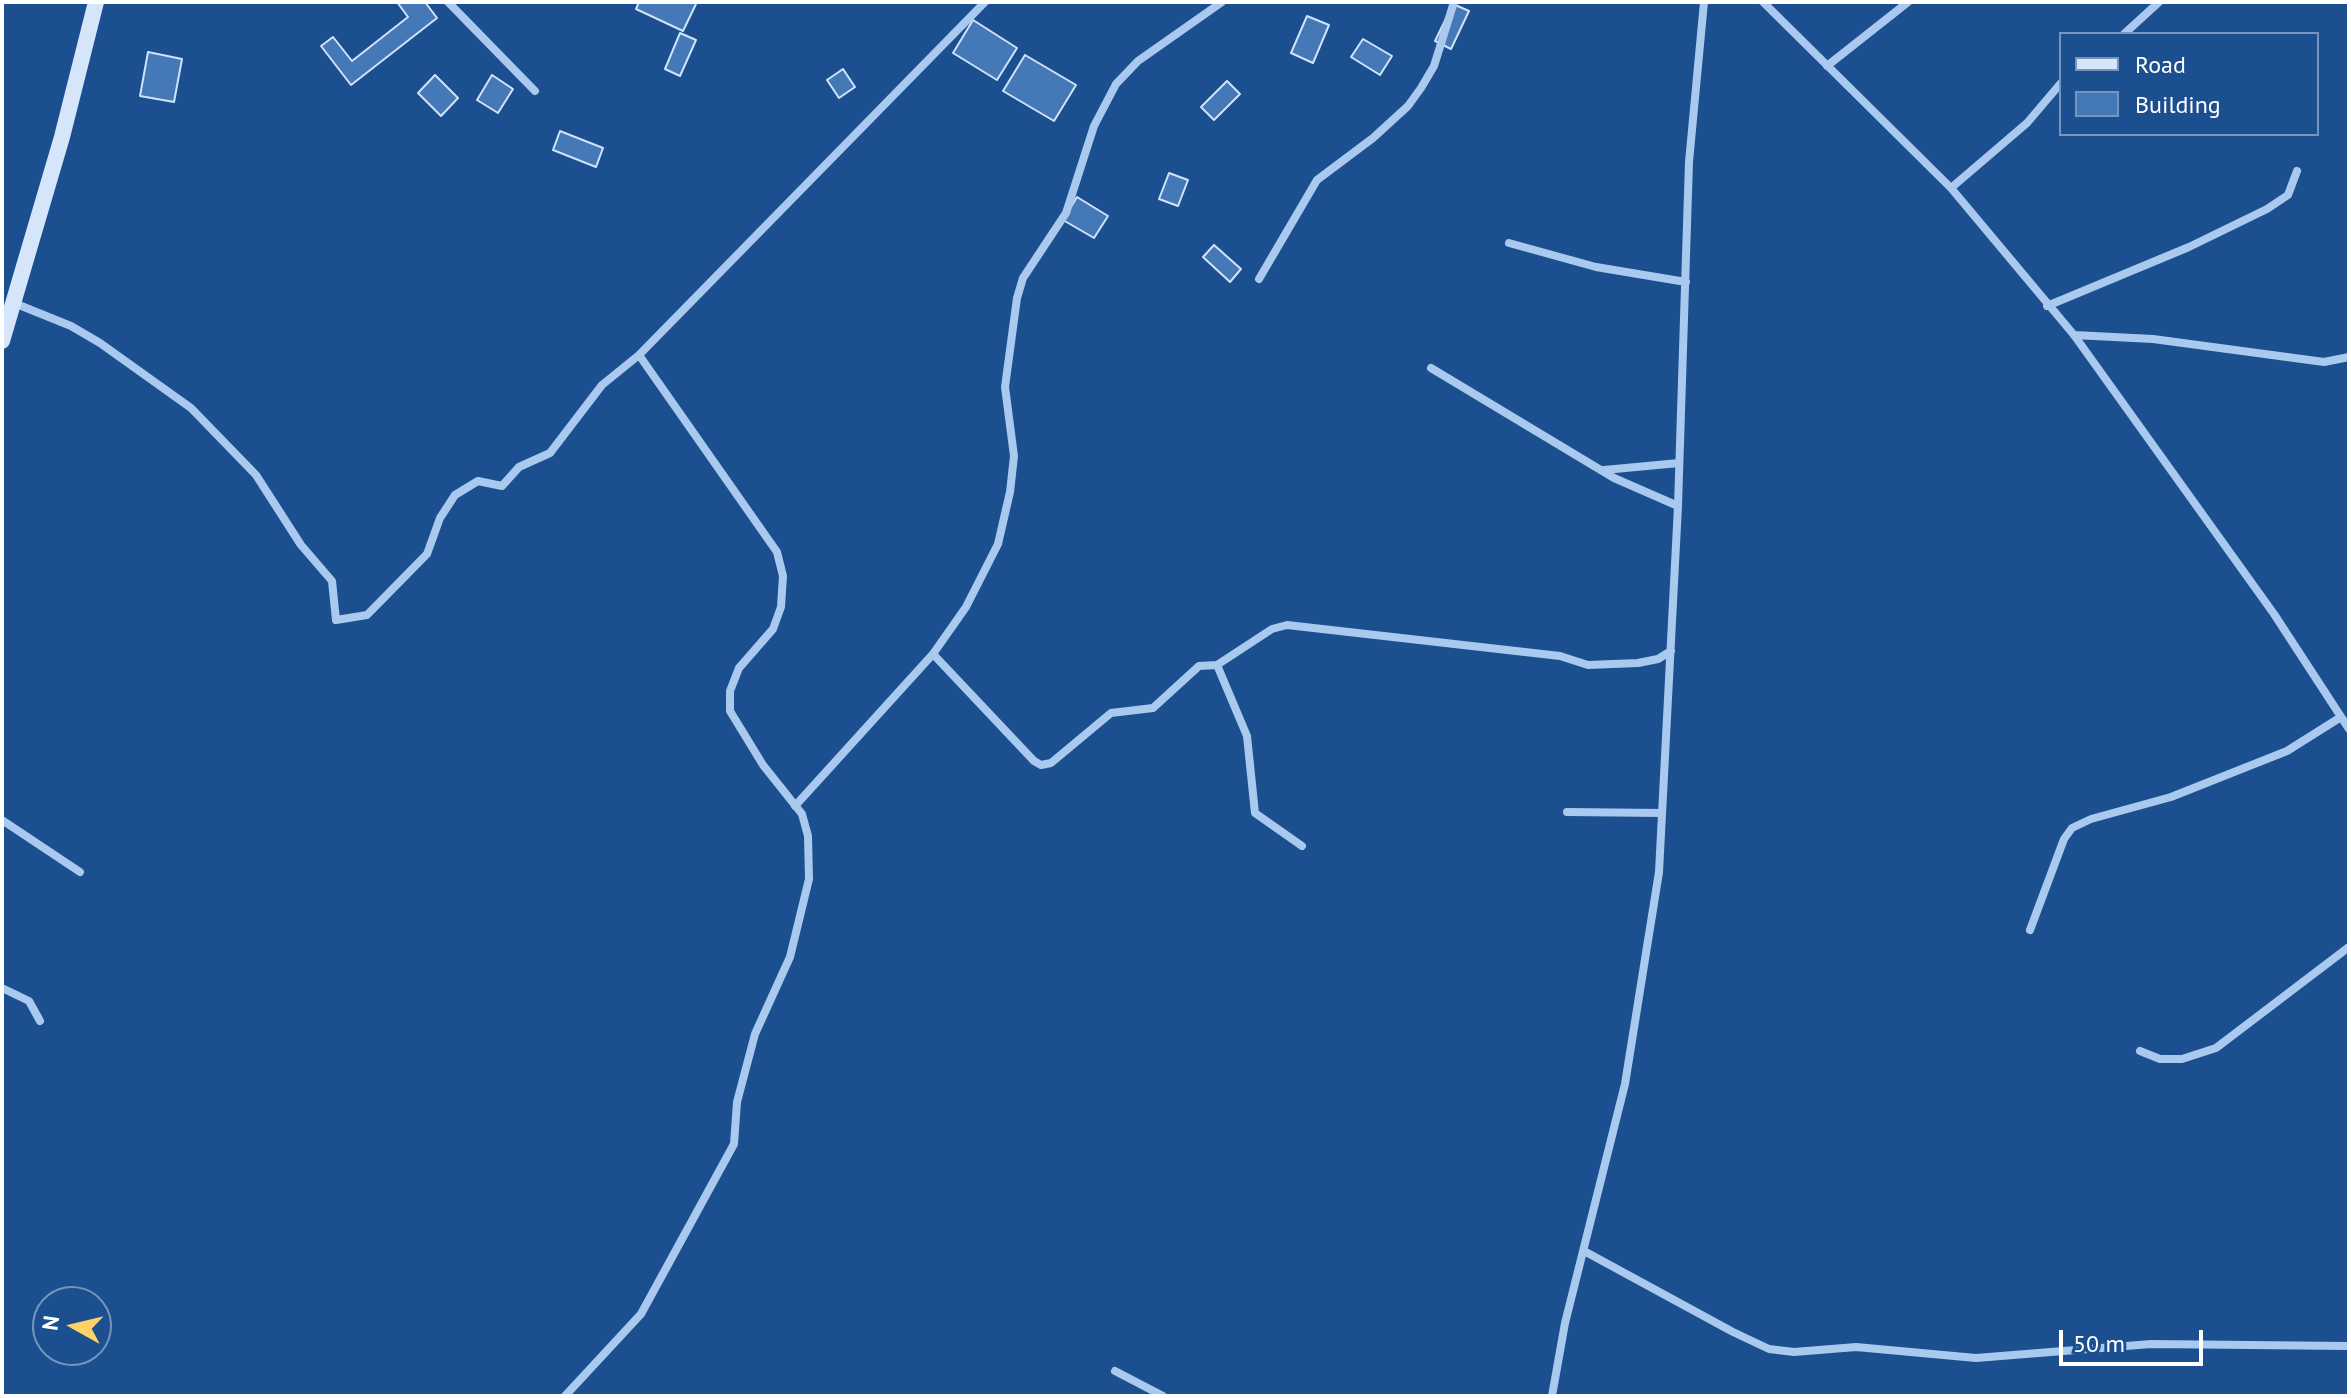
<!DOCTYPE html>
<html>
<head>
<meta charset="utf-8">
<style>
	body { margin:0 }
	#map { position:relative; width:2351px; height:1398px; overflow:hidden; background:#1b4f8f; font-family:"PT Sans",sans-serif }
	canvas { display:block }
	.frame { position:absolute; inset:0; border:4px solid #fff; pointer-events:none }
	.legend { position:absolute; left:2059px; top:32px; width:260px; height:104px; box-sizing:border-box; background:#1b4f8f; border:2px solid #7695bc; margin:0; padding:10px 14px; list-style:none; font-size:24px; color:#fff }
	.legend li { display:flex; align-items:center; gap:16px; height:40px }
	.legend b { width:40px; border:2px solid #7695bc }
	.north { position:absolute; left:32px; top:1286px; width:80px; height:80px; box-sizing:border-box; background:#1b4f8f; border:2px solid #7695bc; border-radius:50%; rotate:278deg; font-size:22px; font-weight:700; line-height:32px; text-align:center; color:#fff }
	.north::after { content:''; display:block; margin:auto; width:28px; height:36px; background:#ffd166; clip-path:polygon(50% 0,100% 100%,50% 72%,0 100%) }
	.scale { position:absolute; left:2059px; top:1330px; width:144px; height:36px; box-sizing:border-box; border:4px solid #fff; border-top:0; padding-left:10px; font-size:24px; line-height:28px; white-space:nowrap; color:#fff; -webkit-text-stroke:6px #1b4f8f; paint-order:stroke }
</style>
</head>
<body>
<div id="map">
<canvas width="2351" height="1398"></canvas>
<div class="frame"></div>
<ul class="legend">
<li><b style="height:10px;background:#d6e6fa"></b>Road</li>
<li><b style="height:22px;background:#4478b7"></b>Building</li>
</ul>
<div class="north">N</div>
<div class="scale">50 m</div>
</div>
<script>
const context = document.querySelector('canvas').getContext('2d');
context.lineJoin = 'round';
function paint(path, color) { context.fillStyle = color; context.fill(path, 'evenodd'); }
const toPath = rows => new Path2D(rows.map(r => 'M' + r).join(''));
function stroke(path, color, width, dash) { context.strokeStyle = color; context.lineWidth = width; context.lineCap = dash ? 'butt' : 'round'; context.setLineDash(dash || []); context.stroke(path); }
const building = toPath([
	[397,2,425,2,437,18,351,85,321,46,333,37,352,61,408,17,397,2],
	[639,2,693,2,696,4,683,31,636,9,639,2],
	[1453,4,1469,11,1451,49,1435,41,1453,4],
	[1307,16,1329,25,1313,63,1291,53,1307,16],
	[973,20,1017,48,997,80,953,53,973,20],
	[680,33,696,40,680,76,665,69,680,33],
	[1363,39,1392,56,1380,75,1351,57,1363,39],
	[148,52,182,59,174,102,140,96,148,52],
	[1025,55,1076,85,1054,121,1003,91,1025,55],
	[843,69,855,87,839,98,827,80,843,69],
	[435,75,458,98,441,116,418,93,435,75],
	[492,75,513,89,498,113,477,100,492,75],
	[1227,81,1240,94,1214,120,1201,107,1227,81],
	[560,131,603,148,596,167,553,150,560,131],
	[1169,173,1188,180,1178,206,1159,199,1169,173],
	[1077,197,1108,216,1094,238,1063,220,1077,197],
	[1214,245,1241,269,1230,282,1203,257,1214,245]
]);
paint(building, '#4478b7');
stroke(building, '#cfe3fa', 2);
stroke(toPath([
	[448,2,535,91],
	[1763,2,1951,188,2074,335,2274,614,2349,729],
	[2124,34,2159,2],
	[1827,66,1908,2],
	[1951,188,2027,123,2061,83],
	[1509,243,1596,267,1686,282],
	[1259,279,1317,180,1373,138,1408,106,1421,88,1434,66,1454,2],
	[14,303,71,326,100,343,191,408,256,475,301,545,332,581,336,620,367,615,427,554,440,518,455,495,478,481,502,486,519,467,550,453,602,385,639,355,985,2],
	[2047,306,2189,247,2267,209,2288,195,2297,171],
	[2074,335,2153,339,2324,362,2349,357],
	[1431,368,1614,478,1678,506],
	[1604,470,1679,463],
	[933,654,1034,761,1041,765,1051,763,1111,713,1153,708,1199,666,1217,665,1272,629,1287,625,1560,656,1588,665,1638,663,1658,659,1671,651],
	[1217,665,1247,736,1255,813,1302,846],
	[795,806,933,654,966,607,998,544,1010,492,1014,456,1005,387,1017,298,1023,278,1066,213,1094,126,1116,84,1138,61,1222,2],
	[1567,812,1662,813],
	[2,820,80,872],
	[2030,930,2064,839,2072,828,2091,819,2171,797,2287,751,2341,717],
	[2,988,29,1001,40,1021],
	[2140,1051,2160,1059,2182,1059,2216,1048,2349,947],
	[1584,1251,1733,1332,1769,1349,1794,1352,1856,1347,1976,1358,2151,1344,2349,1346],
	[1115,1371,1163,1396],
	[565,1396,641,1314,734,1144,737,1102,755,1034,790,957,809,879,808,836,802,814,763,765,730,711,730,691,739,668,773,629,781,607,783,576,777,552,639,355],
	[1552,1396,1565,1323,1625,1084,1659,872,1678,506,1689,162,1704,2]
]), '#a9c9ee', 8);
stroke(toPath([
	[2,341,62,137,96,2]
]), '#d6e6fa', 16);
</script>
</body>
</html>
